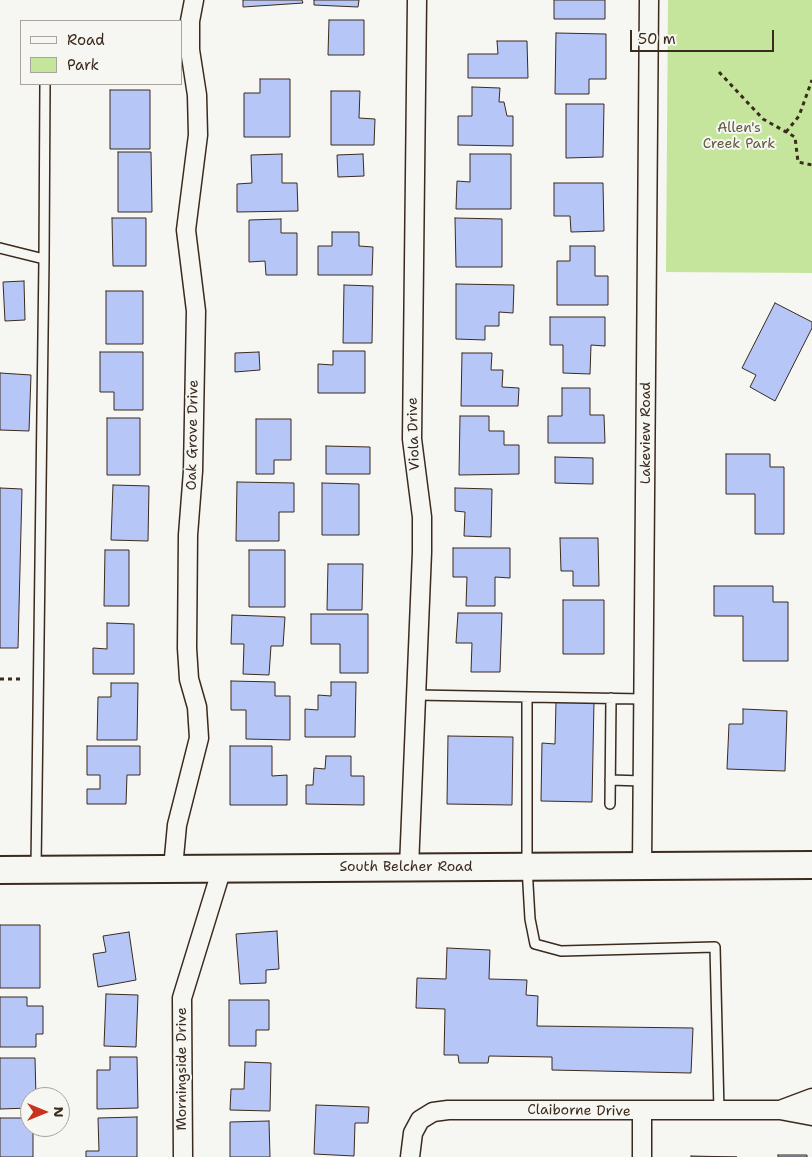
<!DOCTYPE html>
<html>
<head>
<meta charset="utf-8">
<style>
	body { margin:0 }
	#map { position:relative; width:812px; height:1157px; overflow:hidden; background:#f6f6f2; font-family:"Shantell Sans",sans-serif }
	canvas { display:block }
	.legend { position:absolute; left:20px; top:20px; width:162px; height:65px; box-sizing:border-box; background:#f6f6f2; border:1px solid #aba49d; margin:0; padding:6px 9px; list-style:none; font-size:15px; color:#3b2a1e }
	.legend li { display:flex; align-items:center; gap:10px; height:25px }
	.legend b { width:25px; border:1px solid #aba49d }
	.north { position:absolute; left:20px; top:1087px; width:50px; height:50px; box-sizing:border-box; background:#f6f6f2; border:1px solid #aba49d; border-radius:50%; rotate:90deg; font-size:14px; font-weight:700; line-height:20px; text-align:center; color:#3b2a1e }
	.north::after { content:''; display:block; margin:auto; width:18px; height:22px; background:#c8321e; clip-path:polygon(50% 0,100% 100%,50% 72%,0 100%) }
	.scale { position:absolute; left:630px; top:30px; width:144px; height:22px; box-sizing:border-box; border:2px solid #3b2a1e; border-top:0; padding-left:6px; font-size:15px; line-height:18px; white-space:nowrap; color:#3b2a1e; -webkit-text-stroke:4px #f6f6f2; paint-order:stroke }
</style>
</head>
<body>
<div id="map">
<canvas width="812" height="1157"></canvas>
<ul class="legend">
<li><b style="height:6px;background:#f6f6f2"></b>Road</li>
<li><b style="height:14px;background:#c5e59d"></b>Park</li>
</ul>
<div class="north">N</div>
<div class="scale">50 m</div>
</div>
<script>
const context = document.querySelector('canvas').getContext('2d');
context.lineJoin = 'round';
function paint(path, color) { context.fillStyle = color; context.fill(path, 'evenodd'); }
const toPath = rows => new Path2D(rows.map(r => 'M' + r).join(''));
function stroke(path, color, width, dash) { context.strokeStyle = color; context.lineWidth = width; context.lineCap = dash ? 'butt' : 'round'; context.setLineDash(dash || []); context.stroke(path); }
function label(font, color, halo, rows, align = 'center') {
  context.font = font + ' "Shantell Sans",sans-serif'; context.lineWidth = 4; context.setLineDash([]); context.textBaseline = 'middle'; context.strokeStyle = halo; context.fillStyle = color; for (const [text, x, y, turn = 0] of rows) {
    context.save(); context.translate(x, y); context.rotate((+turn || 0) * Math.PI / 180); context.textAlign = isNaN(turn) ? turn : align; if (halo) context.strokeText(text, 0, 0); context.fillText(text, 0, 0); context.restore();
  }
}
paint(toPath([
	[668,0,812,0,812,273,666,272]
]), '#c5e59d');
const building = toPath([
	[243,0,302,0,303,3,243,7,243,0],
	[314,0,359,0,358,7,314,5,314,0],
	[554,0,605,0,605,19,554,19,554,0],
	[329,20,364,20,364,55,328,55,329,20],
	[556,33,606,34,606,79,589,79,589,94,555,94,556,33],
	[497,41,527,41,528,78,468,78,468,54,498,54,497,41],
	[260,79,290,79,290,137,244,137,244,93,260,93,260,79],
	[472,87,500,88,499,102,504,102,507,116,513,116,513,146,458,145,458,116,472,116,472,87],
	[110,90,150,90,150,149,110,149,110,90],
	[331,91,360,91,359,118,375,119,374,145,331,145,331,91],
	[566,104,604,104,603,157,566,158,566,104],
	[118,152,151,152,152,212,118,212,118,152],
	[282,154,282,183,297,183,298,211,237,212,237,184,252,183,251,155,282,154],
	[363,154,364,176,338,177,337,155,363,154],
	[470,154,511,154,511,209,456,209,457,181,470,182,470,154],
	[554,183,603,183,604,231,571,232,570,216,554,216,554,183],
	[112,218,146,218,146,266,113,266,112,218],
	[455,218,502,219,502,267,456,267,455,218],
	[281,219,281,233,297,233,297,275,266,275,265,261,249,262,249,220,281,219],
	[332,232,359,232,359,246,373,247,372,275,318,275,318,246,332,246,332,232],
	[570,246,595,246,595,276,608,276,608,305,557,305,557,261,570,261,570,246],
	[24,281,25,320,5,321,3,282,24,281],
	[456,284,514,285,513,313,499,312,499,326,485,326,485,340,456,339,456,284],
	[344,285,373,286,372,343,343,343,344,285],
	[106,291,143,291,143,344,106,344,106,291],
	[775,303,812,322,812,328,775,401,750,387,756,375,742,368,775,303],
	[550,317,605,317,605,346,591,345,590,374,563,373,563,345,550,345,550,317],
	[333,351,365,351,365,393,318,393,318,364,333,365,333,351],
	[100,352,143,352,143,410,114,410,114,392,100,392,100,352],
	[259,352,260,370,235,372,235,353,259,352],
	[462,353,492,353,491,370,503,370,502,387,519,388,518,406,461,406,462,353],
	[0,373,31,375,29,431,0,430,0,373],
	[562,388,590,388,590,415,604,415,605,443,548,443,548,416,562,416,562,388],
	[460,416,489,416,489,431,504,431,504,445,519,445,519,474,459,475,460,416],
	[107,418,140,418,140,475,107,475,107,418],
	[256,419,291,419,291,460,274,460,274,474,256,474,256,419],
	[326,446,370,447,370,474,326,474,326,446],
	[726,454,770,454,770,467,784,467,784,534,755,534,755,494,726,494,726,454],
	[555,457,593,458,593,484,555,483,555,457],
	[237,482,294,483,294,512,279,512,279,541,236,541,237,482],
	[322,483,359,484,359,535,322,535,322,483],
	[113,485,149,486,148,541,111,540,113,485],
	[0,488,22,489,18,648,0,648,0,488],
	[455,488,492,489,491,537,464,536,465,512,455,511,455,488],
	[560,538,598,538,599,586,573,586,573,571,561,571,560,538],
	[453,548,510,548,510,578,495,577,495,606,466,606,467,577,453,577,453,548],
	[105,550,129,550,129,606,104,606,105,550],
	[249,550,285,550,285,607,249,607,249,550],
	[328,564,363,564,362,610,327,610,328,564],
	[714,586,773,586,773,602,788,602,788,661,743,661,743,616,714,616,714,586],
	[563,600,604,600,604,654,563,654,563,600],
	[458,613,502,613,500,672,471,672,472,643,456,643,458,613],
	[311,614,368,614,368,673,340,673,340,644,311,644,311,614],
	[232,615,285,617,283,646,271,646,269,675,243,674,244,644,231,644,232,615],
	[107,623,134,624,134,674,93,674,93,648,107,649,107,623],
	[231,681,275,682,275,696,290,696,290,740,246,739,246,710,231,710,231,681],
	[331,682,356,682,355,737,305,737,305,709,318,710,318,695,331,696,331,682],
	[111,683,138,683,137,740,97,740,98,697,111,697,111,683],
	[556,701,594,701,592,802,541,801,542,743,555,744,556,701],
	[743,709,787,711,785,771,727,769,729,724,743,724,743,709],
	[448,736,513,737,512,805,447,804,448,736],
	[87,746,140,746,140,775,127,775,126,804,87,804,87,789,100,789,100,775,87,775,87,746],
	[230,746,272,746,272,776,287,775,287,805,230,805,230,746],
	[326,756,351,756,351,776,364,776,364,805,306,804,306,785,313,785,314,768,325,769,326,756],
	[0,925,40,925,40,988,0,988,0,925],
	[277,931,279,969,266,970,266,983,240,984,236,934,277,931],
	[129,932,136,980,98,987,93,954,106,952,103,936,129,932],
	[447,948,490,950,489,979,527,980,526,995,538,996,537,1026,693,1028,691,1073,552,1070,552,1057,489,1056,488,1063,459,1063,458,1055,444,1055,445,1009,416,1008,417,978,446,979,447,948],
	[106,994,138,995,136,1047,104,1046,106,994],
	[0,997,27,997,27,1006,43,1006,43,1034,36,1034,36,1047,0,1047,0,997],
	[229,1000,269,1000,269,1030,256,1030,256,1046,229,1046,229,1000],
	[110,1057,137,1057,138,1108,97,1109,97,1070,110,1070,110,1057],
	[0,1058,35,1058,36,1097,30,1097,30,1108,0,1109,0,1058],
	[245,1062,271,1063,270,1111,230,1110,231,1089,244,1089,245,1062],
	[316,1105,369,1107,368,1123,355,1123,354,1156,314,1154,316,1105],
	[137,1117,137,1157,86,1157,86,1151,99,1151,98,1118,137,1117],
	[0,1118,30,1118,30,1127,33,1127,33,1157,0,1157,0,1118],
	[269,1121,270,1157,230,1157,230,1122,269,1121],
	[778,1155,807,1155,807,1157,778,1157,778,1155],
	[691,1156,737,1157,691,1157,691,1156]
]);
paint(building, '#b6c7f7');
stroke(building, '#3b2a1e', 1);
const lane = toPath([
	[0,248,44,259,36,867],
	[44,259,45,84],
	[416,695,643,699],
	[527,697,527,867,530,919,535,944,561,951,715,947,719,1111],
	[610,780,643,781],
	[610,804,611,698]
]);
const street = toPath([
	[409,867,422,552,422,517,412,439,417,0],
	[642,867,649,0],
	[173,868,177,825,199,738,197,707,189,679,187,648,188,535,193,471,196,311,186,230,198,135,197,95,190,50,190,21,194,0],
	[780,1110,812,1098],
	[642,1112,642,1157],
	[183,1157,182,998,222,868],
	[410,1157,413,1133,420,1120,433,1112,448,1110,780,1110,812,1116]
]);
const secondary = toPath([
	[0,870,812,865]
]);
stroke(lane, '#3b2a1e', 12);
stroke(street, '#3b2a1e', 21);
stroke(secondary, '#3b2a1e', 30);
stroke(toPath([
	[719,72,763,119,795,137,798,162,812,165],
	[786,132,799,116,812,80],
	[0,679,24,679]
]), '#3b2a1e', 3, [4, 4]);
stroke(lane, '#f6f6f2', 9);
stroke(street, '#f6f6f2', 18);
stroke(secondary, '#f6f6f2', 26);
label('14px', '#5e593e', '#f6f6f2', [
	["Allen's",739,128],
	["Creek Park",739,144]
]);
label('14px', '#3b2a1e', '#f6f6f2', [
	["Lakeview Road",646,433,-90],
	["Viola Drive",414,434,-92],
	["Oak Grove Drive",193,435,-89],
	["South Belcher Road",406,867],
	["Morningside Drive",182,1069,-90],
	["Claiborne Drive",579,1111,1]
]);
</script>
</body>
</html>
